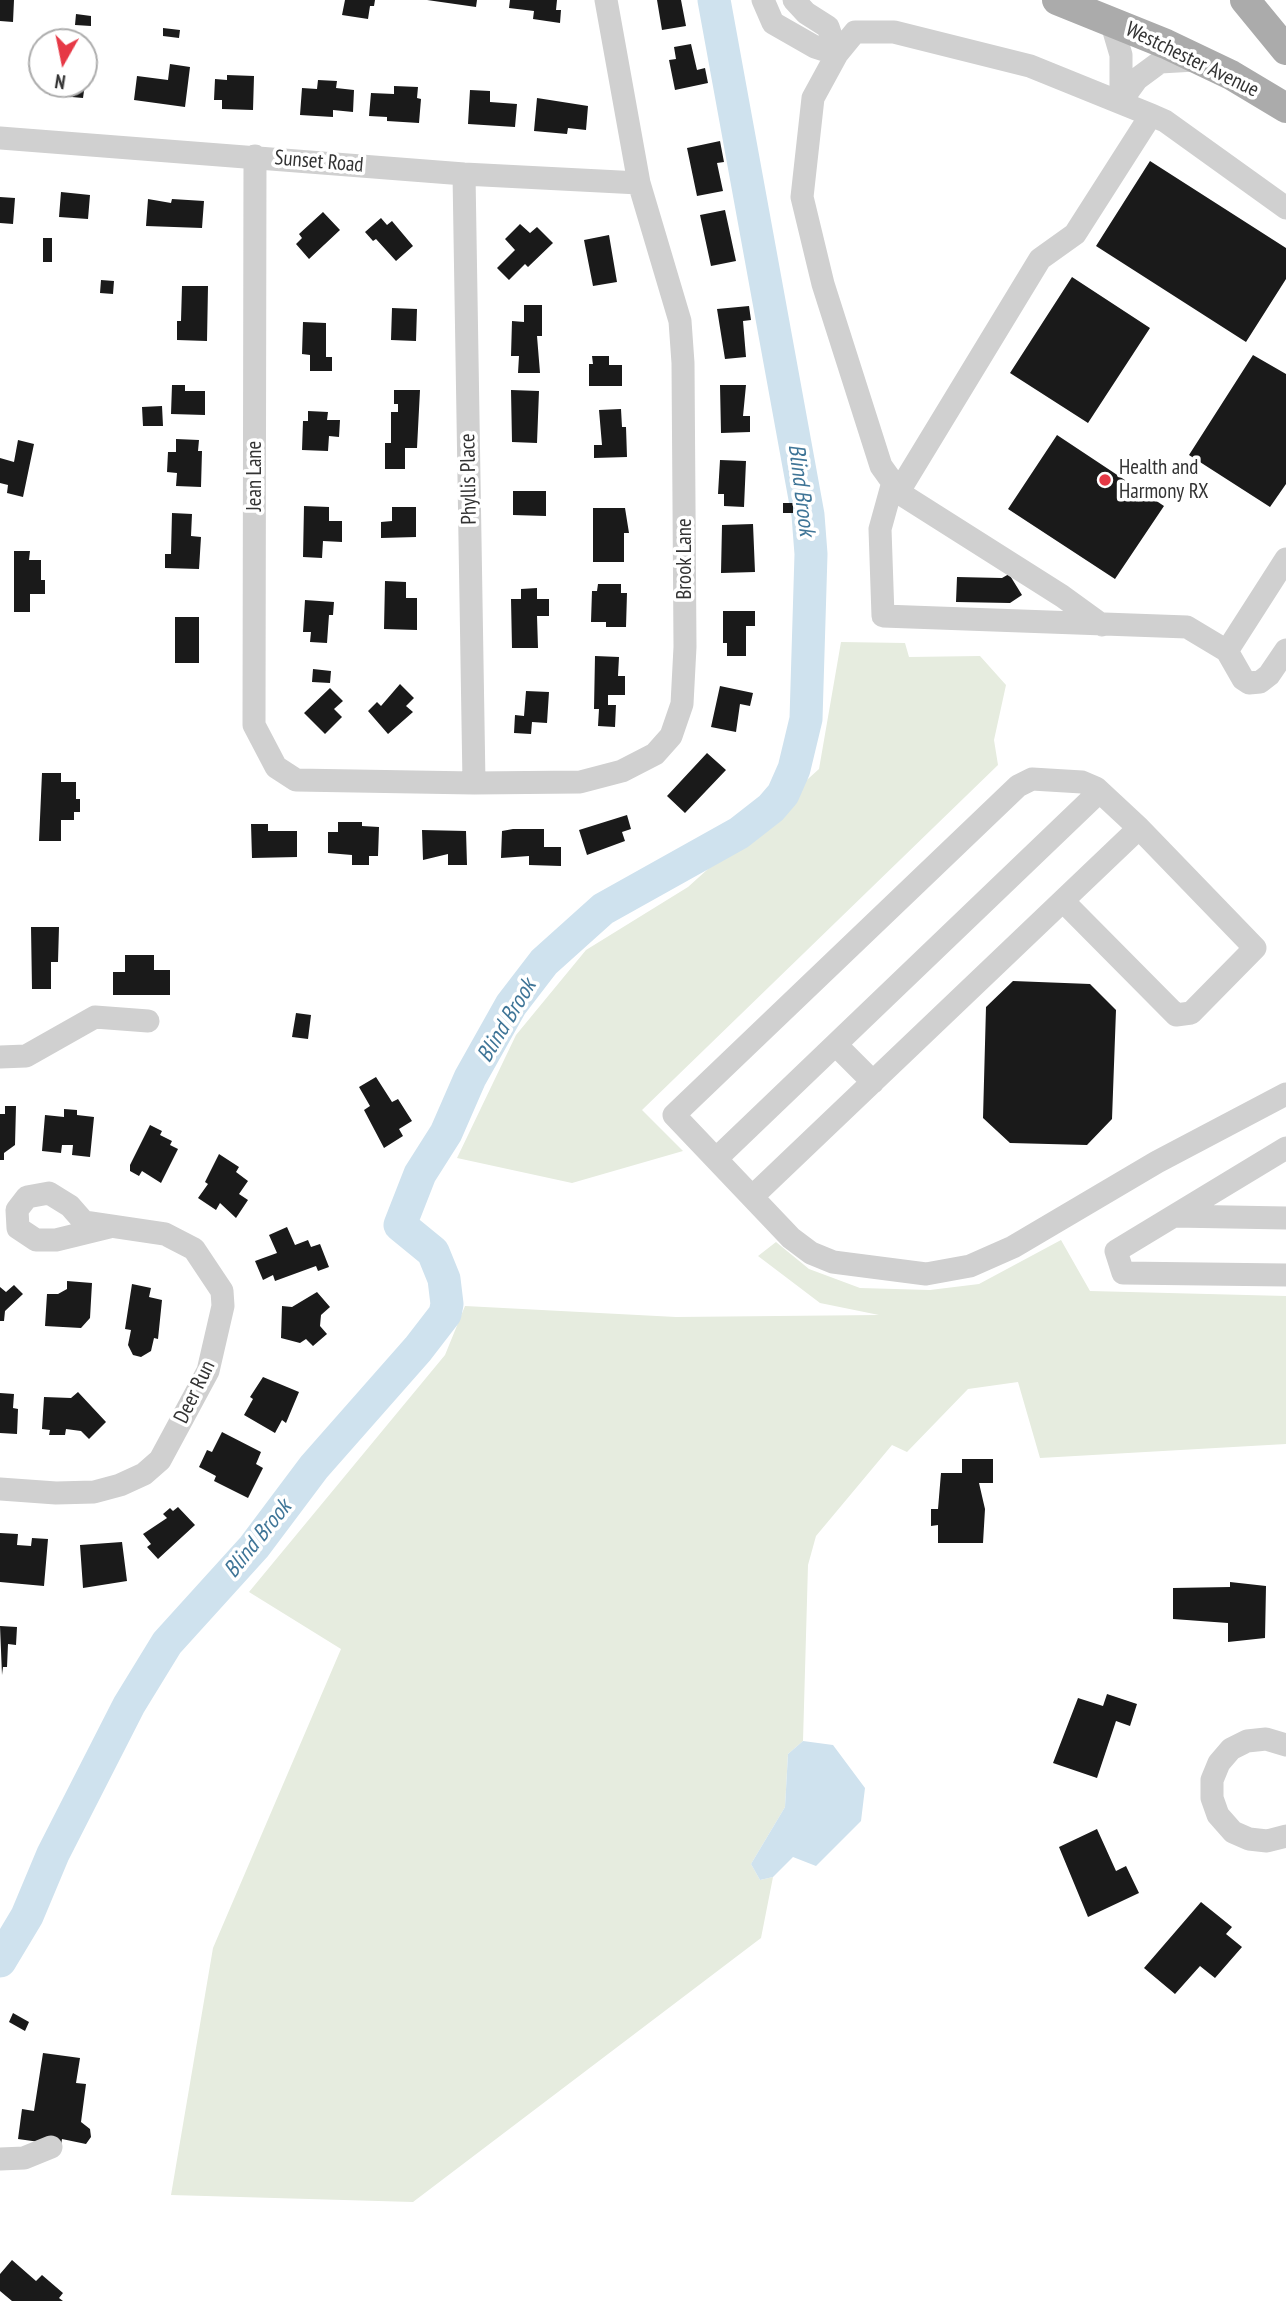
<!DOCTYPE html>
<html>
<head>
<meta charset="utf-8">
<style>
	body { margin:0 }
	#map { position:relative; width:1286px; height:2301px; overflow:hidden; background:#fff; font-family:"PT Sans Narrow",sans-serif }
	canvas { display:block }
	.north { position:absolute; left:28px; top:28px; width:70px; height:70px; box-sizing:border-box; background:#fff; border:2px solid #adadad; border-radius:50%; rotate:189deg; font-size:19px; font-weight:700; line-height:28px; text-align:center; color:#333 }
	.north::after { content:''; display:block; margin:auto; width:24px; height:32px; background:#e63946; clip-path:polygon(50% 0,100% 100%,50% 72%,0 100%) }
</style>
</head>
<body>
<div id="map">
<canvas width="1286" height="2301"></canvas>
<div class="north">N</div>
</div>
<script>
const context = document.querySelector('canvas').getContext('2d');
context.lineJoin = 'round';
function paint(path, color) { context.fillStyle = color; context.fill(path, 'evenodd'); }
const toPath = rows => new Path2D(rows.map(r => 'M' + r).join(''));
function stroke(path, color, width, dash) { context.strokeStyle = color; context.lineWidth = width; context.lineCap = dash ? 'butt' : 'round'; context.setLineDash(dash || []); context.stroke(path); }
function label(font, color, halo, rows, align = 'center') {
  context.font = font + ' "PT Sans Narrow",sans-serif'; context.lineWidth = 7; context.setLineDash([]); context.textBaseline = 'middle'; context.strokeStyle = halo; context.fillStyle = color; for (const [text, x, y, turn = 0] of rows) {
    context.save(); context.translate(x, y); context.rotate((+turn || 0) * Math.PI / 180); context.textAlign = isNaN(turn) ? turn : align; if (halo) context.strokeText(text, 0, 0); context.fillText(text, 0, 0); context.restore();
  }
}
paint(toPath([
	[841,642,905,643,909,657,980,656,1006,685,994,740,998,765,642,1110,683,1151,572,1183,457,1158,516,1035,586,950,688,887,819,769],
	[1061,1240,1090,1291,1286,1296,1286,1444,1040,1458,1018,1382,968,1389,907,1452,892,1445,816,1536,808,1565,803,1741,788,1754,785,1807,751,1864,760,1880,773,1877,761,1938,413,2202,171,2195,213,1948,341,1649,249,1592,445,1355,465,1306,676,1317,879,1315,820,1303,758,1256,776,1242,809,1269,860,1288,930,1290,979,1284]
]), '#e6ecdf');
paint(toPath([
	[803,1741,833,1745,865,1788,861,1821,816,1866,793,1857,773,1877,760,1880,751,1864,785,1807,788,1754]
]), '#cfe2ee');
stroke(toPath([
	[0,1961,27,1916,53,1854,129,1705,167,1643,254,1547,314,1467,418,1349,445,1314,447,1304,444,1279,433,1252,400,1225,420,1174,446,1133,470,1078,511,1005,544,962,603,909,739,833,771,808,783,794,794,769,806,719,811,554,808,515,714,0]
]), '#cfe2ee', 33);
paint(toPath([
	[0,0,14,0,13,22,0,21],
	[345,0,375,0,374,6,370,6,368,19,342,15],
	[427,0,477,0,476,7],
	[510,0,557,0,556,10,561,10,560,23,533,19,534,11,509,8],
	[657,0,681,0,686,26,662,30],
	[76,14,91,16,91,26,75,25],
	[163,28,180,30,179,38,163,36],
	[691,44,697,70,705,68,708,83,675,90,669,60,676,59,674,47],
	[170,64,190,67,185,107,134,100,137,76,168,80],
	[227,75,254,76,253,110,222,109,222,100,214,100,215,79,227,80],
	[318,80,337,81,336,88,354,90,353,112,333,110,333,117,300,115,302,88,317,89],
	[50,84,85,84,83,98,49,95],
	[394,86,418,87,417,98,421,99,419,123,387,121,387,117,369,116,371,93,394,94],
	[470,90,490,91,490,102,517,104,515,127,468,124],
	[537,98,588,106,586,130,568,128,567,134,534,131],
	[720,141,724,162,717,163,723,191,697,196,687,148],
	[1150,161,1286,248,1286,279,1246,342,1096,246],
	[61,192,90,195,88,219,59,217],
	[0,197,15,198,13,224,0,223],
	[148,199,171,203,172,199,204,201,202,228,146,226],
	[725,210,736,261,711,266,700,215],
	[323,212,340,230,309,259,296,244,302,238,299,234],
	[381,218,387,225,392,221,413,246,396,261,376,239,373,241,365,232],
	[520,224,530,233,537,227,553,243,528,267,525,264,509,280,497,268,515,250,505,239],
	[609,235,617,282,593,286,584,240],
	[43,238,52,238,52,262,43,262],
	[1072,277,1150,328,1088,423,1010,373],
	[101,280,114,281,113,294,100,293],
	[182,286,208,286,207,341,177,340,177,321,181,321],
	[524,305,542,305,542,336,537,336,540,373,518,373,519,356,511,356,512,321,524,322],
	[749,306,751,320,743,321,746,357,725,359,717,309],
	[392,308,417,309,416,341,391,340],
	[303,322,326,323,326,357,332,357,332,371,310,371,310,355,302,354],
	[1253,355,1286,374,1286,484,1270,507,1189,455],
	[592,356,609,356,609,365,622,365,622,386,589,386,589,364,593,364],
	[172,385,185,385,185,391,205,391,205,415,171,414],
	[720,385,746,385,743,416,750,416,750,432,721,433],
	[394,390,420,390,417,448,405,448,405,469,385,469,385,443,391,443,391,412,398,412,398,404,394,404],
	[511,390,539,391,537,443,512,442],
	[162,406,163,426,143,426,142,407],
	[621,409,622,427,626,427,627,457,594,458,594,445,602,445,599,410],
	[308,411,328,412,327,420,340,420,339,437,329,436,328,451,302,450,303,421,308,421],
	[1057,435,1164,506,1115,579,1008,509],
	[176,439,199,440,198,451,202,451,201,487,176,486,177,473,167,472,168,452,176,452],
	[18,440,34,444,23,497,7,493,8,485,0,483,0,458,14,462],
	[720,460,746,461,744,507,724,506,724,494,718,494],
	[513,491,546,491,546,516,513,515],
	[783,503,793,503,793,513,783,513],
	[304,506,329,507,329,521,342,521,342,542,323,541,322,558,303,557],
	[392,507,416,507,416,537,381,538,381,522,392,521],
	[593,508,625,508,629,533,624,533,624,562,593,562],
	[172,513,192,514,191,536,201,537,199,569,165,568,165,554,171,554],
	[753,524,755,572,721,573,722,525],
	[14,551,30,551,29,560,41,560,41,580,45,580,45,594,30,594,30,612,14,612],
	[1009,574,1022,595,1010,603,956,602,957,577,1002,578],
	[385,581,406,582,406,598,417,598,417,630,384,629],
	[598,584,621,584,621,593,627,593,626,627,606,627,606,622,591,622,592,591,597,591],
	[537,588,537,599,549,599,549,616,537,616,538,648,512,648,511,599,521,599,521,589],
	[305,600,334,602,333,615,329,615,327,643,310,642,311,632,303,632],
	[723,611,755,611,755,626,746,626,746,656,727,656,727,643,723,643],
	[175,617,199,617,199,663,175,663],
	[595,656,619,657,618,676,625,676,625,695,608,695,608,705,616,705,615,727,598,726,599,709,594,709],
	[313,669,331,671,330,683,312,682],
	[400,684,414,698,406,706,413,712,388,734,368,711,377,702,381,706],
	[720,686,753,693,750,706,740,704,736,732,711,727],
	[330,688,343,701,334,709,342,717,325,734,304,713],
	[526,691,549,692,547,723,532,722,531,734,514,733,515,715,524,716],
	[707,753,726,770,685,813,667,796],
	[42,773,61,773,61,782,76,782,76,799,80,799,80,812,74,812,74,820,61,820,61,841,39,841],
	[627,815,631,829,622,832,625,841,587,855,579,830],
	[338,822,362,822,362,826,379,827,378,856,369,856,369,865,352,865,352,855,328,853,328,832,338,832],
	[251,824,268,824,268,831,297,831,297,857,252,858],
	[513,829,544,829,544,847,561,847,561,866,529,865,529,856,501,858,502,831],
	[422,830,466,831,467,865,448,865,448,854,423,860],
	[31,927,59,927,58,962,51,962,51,989,32,989],
	[125,955,154,955,154,970,170,970,170,995,113,995,113,972,125,972],
	[1013,981,1090,984,1116,1010,1112,1119,1087,1145,1010,1143,983,1118,986,1007],
	[296,1013,311,1015,308,1039,292,1037],
	[376,1077,392,1102,398,1099,412,1121,399,1129,403,1136,384,1148,364,1110,370,1106,359,1087],
	[5,1106,16,1106,15,1145,4,1153,4,1160,0,1160,0,1114,5,1114],
	[64,1109,77,1110,77,1115,94,1117,90,1157,72,1155,73,1145,62,1145,61,1153,42,1151,45,1115,64,1117],
	[150,1125,162,1131,160,1135,172,1141,170,1145,178,1149,161,1183,142,1171,139,1176,130,1171,130,1165],
	[219,1154,239,1167,236,1172,248,1181,239,1194,248,1200,236,1218,220,1203,216,1210,198,1198,208,1184,205,1182],
	[287,1227,295,1245,308,1240,311,1247,320,1244,329,1267,318,1271,316,1266,275,1281,273,1275,263,1280,255,1261,277,1253,269,1235],
	[67,1281,92,1283,90,1318,81,1328,45,1326,47,1294,58,1294,67,1289],
	[132,1284,151,1288,149,1297,162,1300,158,1339,154,1338,151,1351,141,1357,133,1355,128,1345,131,1330,125,1329],
	[14,1285,23,1294,5,1311,4,1321,0,1321,0,1287,6,1292],
	[317,1292,330,1307,321,1315,320,1326,327,1334,313,1346,306,1339,300,1343,281,1338,282,1306,292,1307],
	[263,1377,299,1392,286,1423,282,1420,275,1433,244,1415,253,1399,250,1397],
	[78,1392,106,1422,89,1439,81,1431,66,1429,65,1435,49,1435,50,1430,42,1429,44,1397,71,1398],
	[0,1393,14,1394,13,1408,18,1409,17,1434,0,1433],
	[222,1432,261,1452,256,1464,263,1468,248,1498,214,1481,216,1476,199,1467,207,1450,212,1452],
	[962,1459,993,1459,993,1483,979,1483,985,1509,983,1543,938,1543,938,1525,931,1526,931,1509,938,1509,941,1473,962,1473],
	[178,1507,195,1525,158,1559,147,1547,151,1544,143,1534,167,1518,163,1514,170,1508,173,1511],
	[0,1533,18,1534,17,1545,31,1546,32,1538,48,1539,44,1586,0,1582],
	[122,1542,127,1581,83,1588,80,1545],
	[1230,1582,1266,1586,1265,1638,1228,1642,1228,1623,1173,1619,1173,1588,1230,1587],
	[0,1626,17,1627,16,1645,8,1644,7,1667,3,1667,2,1675],
	[1107,1694,1137,1704,1130,1726,1116,1721,1097,1778,1053,1763,1078,1698,1103,1706],
	[1097,1829,1116,1871,1126,1866,1139,1893,1088,1917,1059,1847],
	[1201,1902,1232,1927,1226,1934,1242,1947,1215,1978,1200,1966,1175,1994,1144,1968],
	[13,2013,29,2022,25,2031,9,2022],
	[43,2053,80,2058,76,2083,86,2084,81,2122,90,2129,91,2137,86,2144,62,2139,61,2145,18,2139,22,2109,34,2111],
	[12,2260,36,2281,42,2275,63,2293,59,2298,63,2301,12,2301,0,2291,0,2274]
]), '#1a1a1a');
stroke(toPath([
	[763,0,773,23,815,47,837,54],
	[794,0,806,13,828,27,837,54],
	[1111,21,1121,55,1121,101],
	[1121,101,1137,79,1160,62,1195,60],
	[0,138,464,174,639,183],
	[255,156,254,725,276,767,296,780,474,783,580,782,622,771,655,754,671,736,682,704,685,647,683,363,680,321,639,183,606,0],
	[464,174,474,783],
	[893,482,880,529,883,616,1187,627,1227,651,1286,559],
	[899,491,1040,259,1075,234,1151,115],
	[1102,625,1062,596,901,494,881,466,823,284,802,197,813,98,837,54,855,32,894,32,1030,66,1151,115,1165,121,1286,208],
	[1227,651,1243,679,1249,683,1260,682,1269,675,1286,650],
	[1063,901,1176,1015,1191,1013,1255,948,1139,828,1096,788,1082,782,1032,779,1018,786,674,1115,791,1238,811,1253,833,1262,926,1274,970,1266,1013,1247,1157,1162,1286,1094],
	[836,1045,873,1082],
	[0,1057,26,1056,95,1017,148,1021],
	[1286,1148,1116,1251,1123,1273,1286,1275],
	[716,1159,1099,792],
	[752,1197,1139,828],
	[1174,1216,1286,1218],
	[0,1489,56,1493,94,1492,120,1485,144,1474,160,1460,208,1371,223,1306,222,1291,194,1249,165,1234,84,1222,70,1206,49,1193,27,1197,17,1210,18,1228,36,1240,56,1240,109,1227],
	[1286,1745,1266,1739,1247,1741,1231,1749,1219,1763,1212,1780,1212,1798,1218,1815,1233,1832,1249,1839,1267,1841,1286,1836],
	[0,2159,24,2158,51,2147]
]), '#d0d0d0', 23);
stroke(toPath([
	[1057,0,1166,44,1231,75,1286,108],
	[1245,0,1286,50]
]), '#ababab', 30);
for (const [x, y, r, color] of [
	[1105,480,7,"#e63946"]
]) { const dot = new Path2D(); dot.arc(x, y, r, 0, 2 * Math.PI); context.fillStyle = color; context.fill(dot); stroke(dot, '#fff', 2.5); }
label('21px', '#333', '#fff', [
	["Westchester Avenue",1192,60,26],
	["Sunset Road",319,162,5],
	["Jean Lane",255,476,-90],
	["Phyllis Place",469,479,-91],
	["Brook Lane",685,559,-90],
	["Deer Run",195,1392,-64]
]);
label('21px', '#333', '#fff', [
	["Health and",1119,468],
	["Harmony RX",1119,492]
], 'left');
label('italic 23px', '#3f7597', '#fff', [
	["Blind Brook",801,490,83],
	["Blind Brook",507,1021,-59],
	["Blind Brook",258,1539,-51]
]);
</script>
</body>
</html>
